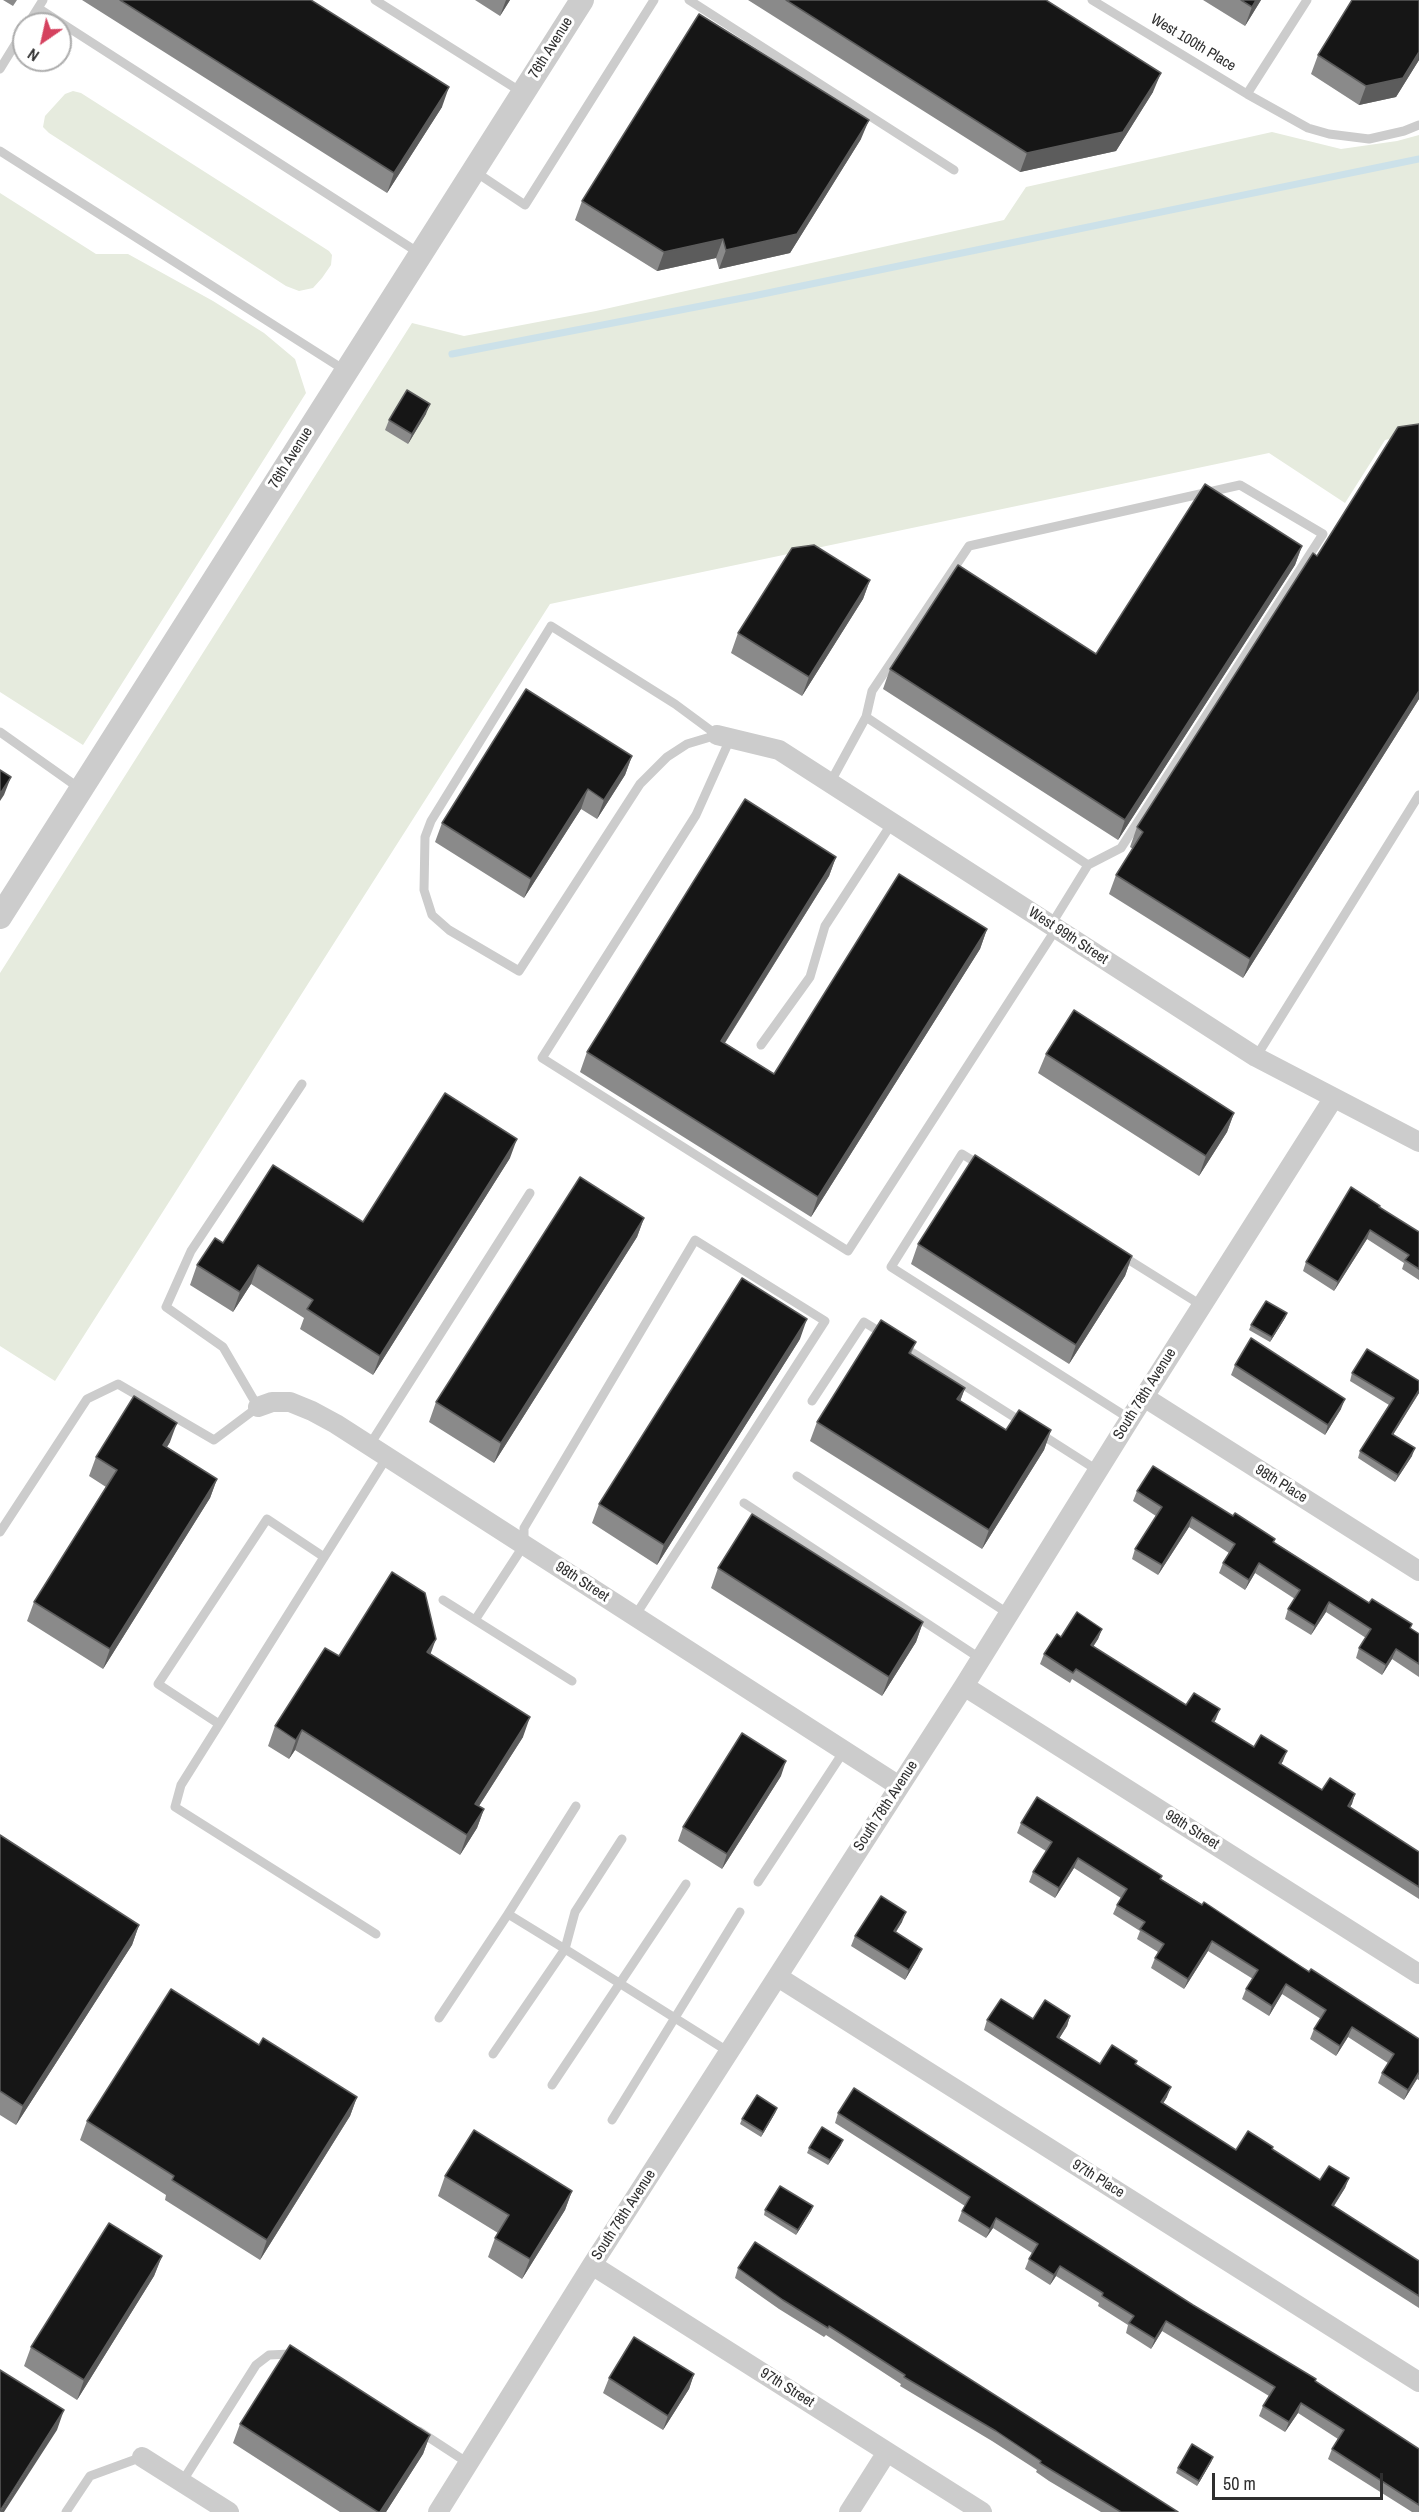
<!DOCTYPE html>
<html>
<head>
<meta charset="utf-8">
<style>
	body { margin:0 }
	#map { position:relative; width:1419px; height:2512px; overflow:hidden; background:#fff; font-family:"Archivo Narrow",sans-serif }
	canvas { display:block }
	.north { position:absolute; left:12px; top:12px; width:60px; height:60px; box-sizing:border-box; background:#fff; border:2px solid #acacac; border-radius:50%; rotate:214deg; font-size:16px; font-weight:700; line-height:24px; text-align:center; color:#2f2f2f }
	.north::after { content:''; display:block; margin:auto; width:21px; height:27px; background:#d5425f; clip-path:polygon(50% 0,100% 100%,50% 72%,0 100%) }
	.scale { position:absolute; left:1212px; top:2473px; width:171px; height:27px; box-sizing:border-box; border:3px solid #2f2f2f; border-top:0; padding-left:8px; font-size:18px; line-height:21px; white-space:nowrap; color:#2f2f2f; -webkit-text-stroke:4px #fff; paint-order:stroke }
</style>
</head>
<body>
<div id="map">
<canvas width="1419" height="2512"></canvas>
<div class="north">N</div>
<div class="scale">50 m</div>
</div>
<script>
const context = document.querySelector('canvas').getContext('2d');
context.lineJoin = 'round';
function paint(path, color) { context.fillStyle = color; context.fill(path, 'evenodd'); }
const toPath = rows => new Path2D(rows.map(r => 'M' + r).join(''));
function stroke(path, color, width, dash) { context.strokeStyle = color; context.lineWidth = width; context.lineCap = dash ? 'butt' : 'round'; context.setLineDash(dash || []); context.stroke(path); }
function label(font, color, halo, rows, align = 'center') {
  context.font = font + ' "Archivo Narrow",sans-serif'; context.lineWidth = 6; context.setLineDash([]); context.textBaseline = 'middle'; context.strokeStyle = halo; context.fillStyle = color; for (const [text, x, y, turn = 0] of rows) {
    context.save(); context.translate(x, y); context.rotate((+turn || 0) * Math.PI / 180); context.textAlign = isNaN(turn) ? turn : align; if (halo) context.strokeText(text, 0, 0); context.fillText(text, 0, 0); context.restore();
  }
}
paint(toPath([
	[73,91,81,93,329,251,332,255,331,265,322,278,313,288,299,291,286,286,49,133,43,127,45,116,65,94],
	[1272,132,1341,149,1397,141,1419,135,1419,432,1385,440,1345,503,1269,453,550,604,55,1381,0,1346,0,973,412,323,464,336,596,311,1004,220,1026,187],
	[0,193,96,254,128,254,213,301,264,333,295,359,306,393,83,745,0,692]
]), '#e6ebde');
stroke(toPath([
	[452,354,753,296,1419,159]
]), '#cce1e9', 7);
stroke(toPath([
	[375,0,523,93],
	[689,0,954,170],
	[1092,0,1247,94,1308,128,1329,134,1369,139,1404,131,1419,125],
	[38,8,419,253],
	[28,24,43,0],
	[0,69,24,30],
	[1247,94,1307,0],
	[0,151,346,371],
	[474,171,525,205,654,0],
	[551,626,675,704,717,735,687,744,667,757,640,784,519,971,449,930,432,915,424,890,425,837,431,821,551,626],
	[866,717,872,691,969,546,1240,485,1323,534,1121,848,1088,865],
	[0,732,79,788],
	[731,737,696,815,542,1058,848,1251,1056,929],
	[830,783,866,717,1088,865,1051,925],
	[761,1045,810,977,825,926,892,823],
	[1256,1057,1419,795],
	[980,1165,962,1154,891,1267,1130,1419],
	[1121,1255,1201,1305],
	[902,1346,1025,1424],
	[812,1401,864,1322,885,1335],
	[1039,1433,1097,1470],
	[369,1446,530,1193],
	[797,1476,1009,1614],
	[744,1503,981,1659],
	[0,1532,87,1399,118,1384,214,1440,258,1407,223,1347,166,1307,191,1251,302,1084],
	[443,1600,572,1681],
	[475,1620,524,1545,524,1528,695,1240,825,1321,635,1616],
	[219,1724,158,1684,267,1519,324,1557],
	[758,1882,844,1751],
	[508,1914,576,1806],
	[376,1934,175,1807,181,1785,387,1457],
	[439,2018,508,1914,565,1949,575,1912,622,1839],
	[493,2054,565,1949,729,2052],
	[552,2085,686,1884],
	[612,2120,740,1912],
	[419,2431,468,2463],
	[182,2482,256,2365,269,2355,290,2354,294,2356],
	[66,2512,90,2476,142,2457]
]), '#ccc', 9);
stroke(toPath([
	[717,735,779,750,1256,1057,1419,1142],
	[1144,1397,1419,1571],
	[258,1407,272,1402,290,1402,312,1411,336,1424,899,1786],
	[964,1686,1419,1974],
	[778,1977,1419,2382],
	[592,2265,982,2512],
	[142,2457,229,2512],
	[438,2512,592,2265,964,1686,1130,1419,1333,1099],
	[849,2512,887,2452]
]), '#ccc', 20);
stroke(toPath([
	[0,917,582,0]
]), '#ccc', 24);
paint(toPath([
	[3,0,17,0,13,6],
	[82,0,311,0,442,107,387,193],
	[475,0,510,0,500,16],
	[748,0,1046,0,1153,92,1116,151,1020,172],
	[1203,0,1261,0,1245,26],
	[1419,0,1419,60,1396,97,1359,105,1311,74,1318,55],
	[861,139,790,253,719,269,716,258,657,271,575,220,582,201],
	[426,414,408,444,385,430,389,420],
	[1419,424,1419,699,1243,978,1109,894,1116,875,1133,849,1130,847,1137,827,1317,556],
	[1302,546,1295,565,1118,840,883,689,890,669,1096,654],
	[870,580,863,599,802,696,731,653,738,633],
	[632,756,625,775,597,819,581,809,524,898,435,842,442,823],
	[836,857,829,876,725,1043,774,1074,987,929,980,949,811,1217,580,1072,587,1052],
	[1046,1054,1234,1113,1227,1132,1199,1176,1038,1073],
	[510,1158,373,1375,300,1329,304,1318,251,1284,233,1312,190,1285,197,1265,223,1243,363,1222],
	[1379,1208,1419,1232,1419,1280,1402,1269,1404,1263,1367,1239,1334,1291,1303,1271,1306,1262],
	[644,1218,637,1237,494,1463,429,1422,436,1402],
	[918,1244,1132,1256,1125,1276,1069,1364,911,1264],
	[1287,1313,1285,1318,1270,1342,1249,1330,1251,1325],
	[800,1339,657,1565,592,1523,599,1504],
	[916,1342,911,1354,965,1388,960,1401,1006,1430,1051,1430,1044,1450,982,1549,810,1441,817,1422],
	[1235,1365,1341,1409,1325,1435,1231,1375],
	[1352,1373,1419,1381,1419,1393,1393,1435,1412,1456,1395,1482,1358,1458,1360,1451,1389,1405,1350,1381],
	[170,1442,167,1447,217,1479,210,1498,103,1669,27,1621,34,1602,106,1487,89,1476,96,1457],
	[1137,1491,1233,1516,1275,1539,1274,1542,1369,1603,1412,1624,1410,1628,1419,1634,1419,1677,1392,1659,1382,1675,1356,1658,1359,1648,1366,1638,1326,1612,1311,1635,1285,1619,1288,1609,1295,1599,1255,1573,1245,1590,1219,1573,1223,1563,1229,1553,1189,1527,1158,1575,1132,1559,1135,1549,1156,1516,1133,1501],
	[718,1568,923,1622,916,1642,882,1696,711,1588],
	[1102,1629,1098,1639,1093,1646,1186,1705,1216,1719,1214,1722,1254,1747,1283,1761,1281,1764,1322,1790,1355,1794,1350,1808,1419,1852,1419,1899,1072,1679,1070,1683,1040,1664,1044,1654,1061,1637],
	[430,1654,523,1737,479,1806,484,1809,477,1828,460,1855,295,1750,289,1759,268,1746,275,1726,339,1656],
	[781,1776,722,1869,678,1841,683,1827],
	[1021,1823,1161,1879,1419,2039,1419,2080,1417,2079,1404,2100,1378,2083,1382,2073,1388,2063,1348,2037,1336,2056,1310,2039,1314,2029,1321,2019,1282,1994,1269,2016,1242,1999,1246,1989,1253,1979,1208,1951,1184,1989,1151,1968,1155,1958,1158,1952,1137,1939,1140,1931,1113,1914,1117,1905,1121,1898,1074,1868,1055,1898,1029,1882,1033,1872,1046,1851,1017,1833],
	[0,1835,139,1925,132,1945,16,2125,0,2115],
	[902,1922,896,1932,918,1958,905,1980,851,1946,855,1936],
	[1070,2016,1067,2026,1059,2038,1100,2064,1136,2064,1167,2097,1163,2103,1236,2150,1273,2147,1272,2150,1320,2180,1349,2178,1345,2188,1334,2206,1419,2261,1419,2308,984,2030,987,2020,1033,2019],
	[259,2045,357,2097,350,2116,260,2260,165,2200,166,2195,80,2140,87,2121],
	[777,2108,775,2113,761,2137,740,2124,742,2119],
	[838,2113,1193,2305,1316,2379,1315,2382,1419,2449,1419,2512,1412,2512,1328,2459,1332,2449,1338,2439,1298,2413,1285,2432,1259,2416,1263,2406,1269,2396,1162,2331,1151,2349,1126,2333,1128,2325,1098,2306,1099,2303,1056,2276,1050,2285,1025,2269,1029,2259,1032,2253,993,2228,986,2238,958,2221,962,2211,965,2206,835,2123],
	[841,2145,828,2165,807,2153,809,2148],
	[445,2176,572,2191,565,2210,522,2279,488,2257,495,2238,498,2233,438,2196],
	[813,2206,811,2211,796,2235,764,2215,765,2210],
	[162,2256,154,2276,77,2400,24,2366,31,2347],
	[738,2268,1178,2512,1101,2512,1049,2481,1036,2472,1037,2470,992,2441,900,2386,901,2384,826,2335,824,2337,779,2309,735,2278],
	[694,2374,689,2389,663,2430,603,2393,609,2378],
	[240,2424,430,2435,423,2454,386,2512,340,2512,233,2443],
	[1213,2457,1211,2462,1197,2486,1176,2473,1178,2468]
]), '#8a8a8a');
paint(toPath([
	[506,0,510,0,500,16],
	[1256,0,1261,0,1245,26,1252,7],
	[1419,52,1419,60,1396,97,1359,105,1366,86],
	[1161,73,1153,92,1116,151,1020,172,1027,153],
	[449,87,442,107,387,193,394,173],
	[869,120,861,139,790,253,719,269,726,250],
	[723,239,716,258,657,271,664,252],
	[430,404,426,414,408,444,412,434],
	[1302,546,1295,565,1118,840,1125,820],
	[870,580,863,599,802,696,809,677],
	[1419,691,1419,699,1243,978,1250,959],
	[632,756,625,775,597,819,604,800],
	[11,777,4,795,0,801,0,794],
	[588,789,581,809,524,898,531,879],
	[836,857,829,876,714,1060,721,1041],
	[987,929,980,949,811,1217,818,1197],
	[1234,1113,1227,1132,1199,1176,1206,1156],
	[517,1139,510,1158,373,1375,380,1356],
	[644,1218,637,1237,494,1463,501,1443],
	[1370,1230,1367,1239,1334,1291,1338,1282],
	[1132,1256,1125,1276,1069,1364,1076,1345],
	[258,1265,251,1284,233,1312,240,1292],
	[1287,1313,1285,1318,1270,1342,1272,1337],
	[807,1319,800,1339,657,1565,664,1545],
	[965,1388,958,1407,957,1399],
	[1419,1390,1419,1393,1389,1441,1392,1434],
	[1345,1399,1341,1409,1325,1435,1328,1425],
	[177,1423,170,1442,156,1464,163,1445],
	[1051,1430,1044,1450,982,1549,989,1530],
	[1415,1448,1412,1456,1395,1482,1398,1475],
	[217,1479,210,1498,103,1669,110,1649],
	[1192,1517,1189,1527,1158,1575,1162,1565],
	[1259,1563,1255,1573,1245,1590,1249,1580],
	[1329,1602,1326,1612,1311,1635,1315,1626],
	[923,1622,916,1642,882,1696,889,1677],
	[1102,1629,1098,1639,1088,1655,1091,1645],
	[436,1639,429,1658,427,1652],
	[1396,1649,1392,1659,1382,1675,1386,1665],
	[1220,1709,1216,1719,1209,1731,1212,1721],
	[530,1717,523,1737,468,1823,475,1804],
	[302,1730,295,1750,289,1759,296,1740],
	[1287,1751,1283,1761,1276,1773,1279,1763],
	[786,1761,781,1776,722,1869,727,1854],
	[1355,1794,1352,1804,1344,1816,1348,1806],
	[484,1809,477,1828,460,1855,467,1835],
	[1078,1858,1074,1868,1055,1898,1059,1888],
	[906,1912,902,1922,890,1941,894,1931],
	[139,1925,132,1945,16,2125,23,2106],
	[1212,1941,1208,1951,1184,1989,1188,1979],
	[922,1949,918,1958,905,1980,909,1970],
	[1286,1984,1282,1994,1269,2016,1272,2006],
	[1070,2016,1067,2026,1054,2047,1057,2037],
	[1352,2027,1348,2037,1336,2056,1340,2046],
	[1419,2072,1417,2079,1404,2100,1408,2090],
	[1171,2087,1167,2097,1158,2112,1161,2102],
	[357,2097,350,2116,260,2260,267,2240],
	[777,2108,775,2113,761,2137,763,2132],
	[843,2140,841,2145,828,2165,830,2160],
	[1349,2178,1345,2188,1328,2215,1332,2205],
	[572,2191,565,2210,522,2279,530,2259],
	[813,2206,811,2211,796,2235,798,2230],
	[996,2218,993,2228,986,2238,990,2229],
	[162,2256,154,2276,77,2400,84,2380],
	[1060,2266,1056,2276,1050,2285,1054,2275],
	[1166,2321,1162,2331,1151,2349,1155,2339],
	[694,2374,689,2389,663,2430,668,2416],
	[1301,2403,1298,2413,1285,2432,1289,2422],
	[64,2410,57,2430,4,2512,0,2512],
	[430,2435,423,2454,386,2512,380,2512],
	[1213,2457,1211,2462,1197,2486,1199,2481]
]), '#5c5c5c');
const building = toPath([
	[120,0,311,0,449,87,394,173,120,0],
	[786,0,1046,0,1161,73,1123,132,1027,153,786,0],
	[1241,0,1256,0,1252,7,1241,0],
	[1352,0,1419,0,1419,52,1403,78,1366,86,1318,55,1352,0],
	[699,14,869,120,797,234,726,250,723,239,664,252,582,201,699,14],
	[407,390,430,404,412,434,389,420,407,390],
	[1419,424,1419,691,1250,959,1116,875,1143,832,1137,827,1313,553,1317,556,1398,427,1419,424],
	[1205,484,1302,546,1125,820,890,669,958,565,1096,654,1205,484],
	[814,545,870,580,809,677,738,633,792,548,814,545],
	[526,689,632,756,604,800,588,789,531,879,442,823,526,689],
	[0,770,11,777,0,794,0,770],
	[745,799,836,857,721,1041,774,1074,899,874,987,929,818,1197,587,1052,745,799],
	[1074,1010,1234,1113,1206,1156,1046,1054,1074,1010],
	[445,1093,517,1139,380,1356,307,1309,313,1300,258,1265,240,1292,197,1265,215,1238,223,1243,273,1165,363,1222,445,1093],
	[975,1155,1132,1256,1076,1345,918,1244,975,1155],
	[580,1177,644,1218,501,1443,436,1402,580,1177],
	[1351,1187,1380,1206,1379,1207,1419,1232,1419,1269,1405,1260,1409,1255,1370,1230,1338,1282,1306,1262,1351,1187],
	[742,1278,807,1319,664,1545,599,1504,742,1278],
	[1266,1301,1287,1313,1272,1337,1251,1325,1266,1301],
	[881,1320,916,1342,909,1353,965,1388,957,1399,1006,1430,1019,1410,1051,1430,989,1530,817,1422,881,1320],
	[1251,1338,1345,1399,1328,1425,1235,1365,1251,1338],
	[1367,1349,1419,1381,1419,1390,1392,1434,1415,1448,1398,1475,1360,1451,1394,1398,1352,1373,1367,1349],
	[134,1396,177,1423,163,1445,217,1479,110,1649,34,1602,117,1470,96,1457,134,1396],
	[1153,1466,1233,1516,1235,1513,1275,1539,1273,1542,1369,1603,1372,1599,1412,1624,1410,1628,1419,1634,1419,1664,1396,1649,1386,1665,1359,1648,1371,1629,1329,1602,1315,1626,1288,1609,1300,1590,1259,1563,1249,1580,1223,1563,1235,1544,1192,1517,1162,1565,1135,1549,1162,1507,1137,1491,1153,1466],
	[752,1514,923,1622,889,1677,718,1568,752,1514],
	[392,1572,425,1593,436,1639,427,1652,530,1717,475,1804,484,1809,467,1835,302,1730,296,1740,275,1726,325,1648,339,1656,392,1572],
	[1077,1612,1102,1629,1091,1645,1186,1705,1194,1693,1220,1709,1212,1721,1254,1747,1261,1735,1287,1751,1279,1763,1322,1790,1330,1778,1355,1794,1348,1806,1419,1852,1419,1887,1076,1669,1073,1673,1044,1654,1057,1634,1061,1637,1077,1612],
	[742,1733,786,1761,727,1854,683,1827,742,1733],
	[1037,1797,1162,1876,1160,1879,1202,1905,1204,1902,1309,1972,1311,1969,1419,2039,1419,2072,1408,2090,1382,2073,1394,2054,1352,2027,1340,2046,1314,2029,1326,2010,1286,1984,1272,2006,1246,1989,1258,1970,1212,1941,1188,1979,1155,1958,1164,1944,1140,1929,1145,1922,1117,1905,1127,1889,1078,1858,1059,1888,1033,1872,1052,1842,1021,1823,1037,1797],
	[0,1835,139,1925,23,2106,0,2091,0,1835],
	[881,1896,906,1912,894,1931,922,1949,909,1970,855,1936,881,1896],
	[171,1989,259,2045,263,2038,357,2097,267,2240,172,2180,174,2176,87,2121,171,1989],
	[1001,1999,1033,2019,1045,2000,1070,2016,1057,2037,1100,2064,1112,2045,1137,2061,1135,2064,1171,2087,1161,2102,1236,2150,1248,2131,1273,2147,1272,2149,1320,2180,1329,2166,1349,2178,1332,2205,1419,2261,1419,2296,987,2020,1001,1999],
	[854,2088,1193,2305,1316,2379,1315,2381,1419,2449,1419,2505,1332,2449,1344,2430,1301,2403,1289,2422,1263,2406,1275,2387,1166,2321,1155,2339,1129,2323,1134,2316,1102,2296,1103,2293,1060,2266,1054,2275,1029,2259,1038,2244,996,2218,990,2229,962,2211,970,2197,838,2113,854,2088],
	[757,2095,777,2108,763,2132,742,2119,757,2095],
	[822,2127,843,2140,830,2160,809,2148,822,2127],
	[474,2130,572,2191,530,2259,495,2238,509,2215,445,2176,474,2130],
	[780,2186,813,2206,798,2230,765,2210,780,2186],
	[109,2223,162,2256,84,2380,31,2347,109,2223],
	[755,2242,1178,2512,1121,2512,1053,2471,1040,2463,1041,2461,996,2431,904,2377,905,2375,829,2326,828,2328,783,2300,738,2268,755,2242],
	[634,2337,694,2374,668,2416,609,2378,634,2337],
	[290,2345,430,2435,380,2512,378,2512,240,2424,290,2345],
	[0,2370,64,2410,0,2511,0,2370],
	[1192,2444,1213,2457,1199,2481,1178,2468,1192,2444]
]);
paint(building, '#161616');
stroke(building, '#5c5c5c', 1.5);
label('15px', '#2f2f2f', '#fff', [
	["West 100th Place",1193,43,31],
	["76th Avenue",551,48,-58],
	["76th Avenue",291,458,-58],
	["West 99th Street",1068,936,33],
	["South 78th Avenue",1145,1394,-58],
	["98th Place",1281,1484,32],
	["98th Street",582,1582,33],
	["South 78th Avenue",886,1806,-57],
	["98th Street",1192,1830,32],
	["97th Place",1098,2179,32],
	["South 78th Avenue",624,2215,-57],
	["97th Street",787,2388,32]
]);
</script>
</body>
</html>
